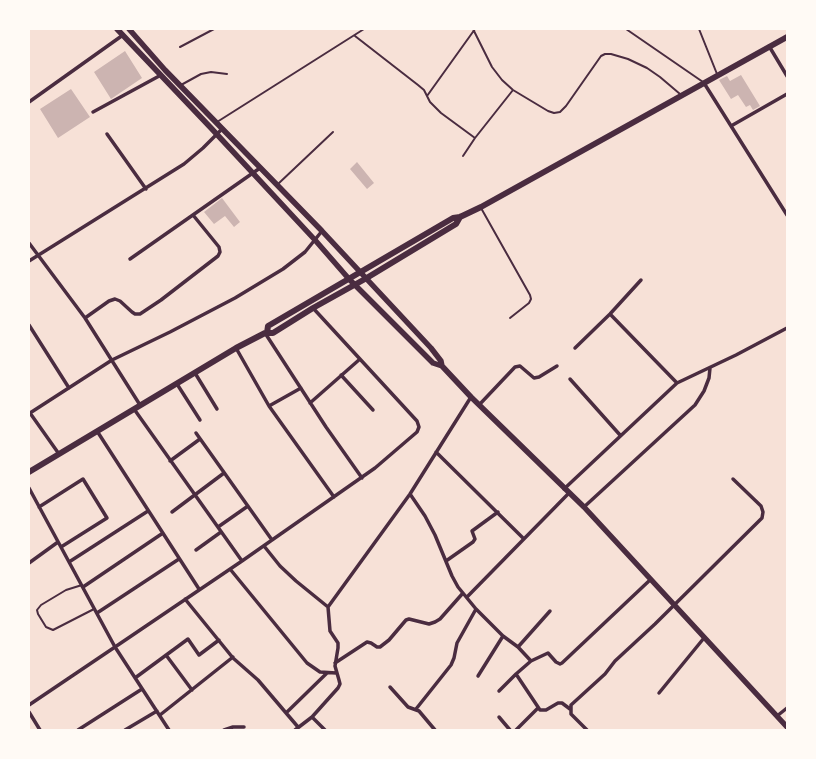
<!DOCTYPE html>
<html>
<head>
<meta charset="utf-8">
<style>
	body { margin:0 }
	#map { position:relative; width:816px; height:759px; overflow:hidden; background:#f7e1d7; font-family:Overpass,sans-serif }
	canvas { display:block }
	.frame { position:absolute; inset:0; border:30px solid #fffaf5; pointer-events:none }
</style>
</head>
<body>
<div id="map">
<canvas width="816" height="759"></canvas>
<div class="frame"></div>
</div>
<script>
const context = document.querySelector('canvas').getContext('2d');
context.lineJoin = 'round';
function paint(path, color) { context.fillStyle = color; context.fill(path, 'evenodd'); }
const toPath = rows => new Path2D(rows.map(r => 'M' + r).join(''));
function stroke(path, color, width, dash) { context.strokeStyle = color; context.lineWidth = width; context.lineCap = dash ? 'butt' : 'round'; context.setLineDash(dash || []); context.stroke(path); }
paint(toPath([
	[125,51,142,78,111,99,94,72],
	[741,75,760,106,753,110,750,105,746,107,738,95,731,99,719,80,727,76,730,81],
	[71,89,90,117,58,138,40,109],
	[357,162,374,183,367,189,350,169],
	[222,198,240,222,234,227,225,216,214,224,204,212]
]), '#ccb4b1');
stroke(toPath([
	[473,29,492,67,502,80,513,90,548,111,554,113,560,112,566,106,601,56,605,54,611,54,628,59,647,68,660,77,680,94],
	[475,29,427,96,430,102,441,113,475,138,513,90],
	[626,29,703,82],
	[699,29,717,74],
	[355,36,418,85,424,90,427,96],
	[180,47,214,29],
	[181,85,201,74,211,72,227,74],
	[217,122,364,29],
	[463,156,475,138],
	[278,184,333,132],
	[481,208,530,295,531,299,529,303,510,318],
	[82,585,66,590,41,605,37,610,38,614,46,627,53,630,94,609]
]), '#4a2c40', 2);
stroke(toPath([
	[769,46,787,76],
	[704,83,787,215],
	[29,102,123,35],
	[93,112,161,75],
	[731,126,787,94],
	[107,134,146,189],
	[29,243,85,318,140,405],
	[130,259,260,168],
	[29,261,184,164,203,148,222,129],
	[85,318,109,301,115,299,120,301,132,312,135,314,140,314,161,300,218,256,220,252,219,247,193,215],
	[29,325,69,388],
	[265,333,326,427,362,478],
	[236,348,269,406,301,388],
	[575,348,610,314,641,280],
	[195,373,217,409],
	[341,375,373,410],
	[570,379,620,435],
	[677,383,736,355,787,328],
	[177,384,200,420],
	[310,403,360,359],
	[479,405,515,367,520,366,534,378,539,377,557,366],
	[269,406,334,497],
	[134,409,242,561],
	[97,431,199,589],
	[196,433,272,540],
	[436,452,524,539],
	[59,454,30,413,112,360,170,332,235,298,283,269,305,252,322,231],
	[170,461,200,439],
	[29,488,115,647,29,705],
	[564,489,677,383,610,314],
	[410,494,425,516,435,535,452,576,458,587,476,609,457,643,454,658,451,665,416,709],
	[39,507,83,479,107,518,61,547],
	[584,507,695,405,704,391,709,378,710,368],
	[172,512,224,473],
	[218,527,248,506],
	[264,546,280,566,296,581,328,607,330,631,338,643,338,648,335,666,339,680,340,684,338,688,312,717,295,730],
	[196,550,221,532],
	[446,561,473,542,475,539,472,531,498,512],
	[69,562,148,511],
	[29,563,58,542],
	[230,569,307,663,320,672,336,673],
	[83,587,163,533],
	[467,597,569,493],
	[185,599,233,658,258,680,298,727],
	[328,607,410,494,471,397],
	[476,609,503,636,478,676],
	[97,613,179,559],
	[503,636,518,647],
	[166,655,192,690],
	[531,661,548,653,556,662,560,664,562,663,650,580],
	[335,663,367,642,371,643,377,647,380,647,389,640,406,620,409,619,429,624,435,622,440,619,463,593],
	[516,674,540,710,546,710,558,703,562,703,570,709],
	[135,678,188,639,199,655,219,640],
	[390,687,408,707,419,711,435,730],
	[499,691,516,674,531,661,518,647,550,611],
	[659,693,704,638],
	[29,712,40,730],
	[286,713,327,673],
	[160,715,233,657],
	[777,716,787,708],
	[312,717,325,730],
	[499,717,510,730],
	[78,730,142,689],
	[125,730,157,711],
	[169,730,115,647,242,561,375,468,417,432,419,427,417,421,313,308],
	[224,730,233,727,244,727],
	[516,730,538,708],
	[587,730,571,714,571,705,605,674,615,661,655,624,762,518,763,512,761,506,733,479]
]), '#4a2c40', 3.5);
stroke(toPath([
	[117,29,211,128,315,240,349,279,433,363,442,366],
	[129,29,165,70,322,231,431,348,441,361,442,366,471,397,584,507,787,727]
]), '#4a2c40', 5.5);
stroke(toPath([
	[267,333,268,326,453,218,460,217,481,207,787,37],
	[29,472,236,348,265,333,273,333,313,308,365,279,456,224,460,217]
]), '#4a2c40', 6);
</script>
</body>
</html>
